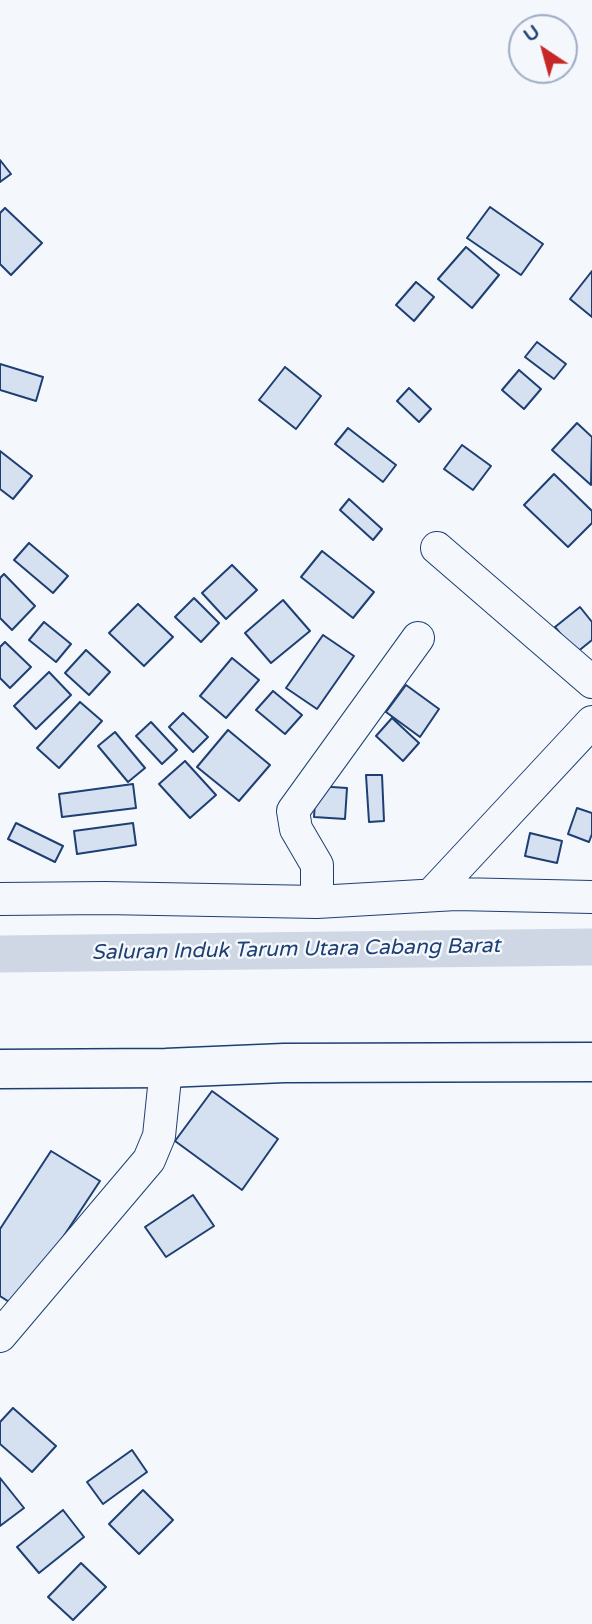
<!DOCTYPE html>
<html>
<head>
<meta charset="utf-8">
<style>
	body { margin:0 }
	#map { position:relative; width:592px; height:1624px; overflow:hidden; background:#f4f7fb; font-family:"Varela Round",sans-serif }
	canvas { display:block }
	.north { position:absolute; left:508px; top:14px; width:70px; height:70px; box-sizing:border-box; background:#f4f7fb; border:2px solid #9eadc5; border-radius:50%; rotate:324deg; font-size:19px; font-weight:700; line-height:28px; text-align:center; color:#1d3f73 }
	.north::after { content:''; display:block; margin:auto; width:24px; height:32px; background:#c62828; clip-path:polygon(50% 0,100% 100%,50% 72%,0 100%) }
</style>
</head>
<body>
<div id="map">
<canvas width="592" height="1624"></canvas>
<div class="north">U</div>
</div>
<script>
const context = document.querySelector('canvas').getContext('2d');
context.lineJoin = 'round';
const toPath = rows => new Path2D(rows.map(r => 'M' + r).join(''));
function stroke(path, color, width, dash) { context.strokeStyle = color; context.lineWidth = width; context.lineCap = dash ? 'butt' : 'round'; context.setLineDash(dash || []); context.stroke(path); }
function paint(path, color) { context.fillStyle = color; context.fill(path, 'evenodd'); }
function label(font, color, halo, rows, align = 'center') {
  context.font = font + ' "Varela Round",sans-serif'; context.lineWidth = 5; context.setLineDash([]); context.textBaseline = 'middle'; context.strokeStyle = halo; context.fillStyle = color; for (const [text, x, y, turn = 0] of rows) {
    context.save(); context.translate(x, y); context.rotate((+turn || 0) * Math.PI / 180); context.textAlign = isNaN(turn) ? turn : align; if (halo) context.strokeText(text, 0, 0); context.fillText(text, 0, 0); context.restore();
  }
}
stroke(toPath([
	[0,954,592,947]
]), '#cfd7e4', 37);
const building = toPath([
	[0,160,11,174,0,182,0,160],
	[490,207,543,244,521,275,467,238,490,207],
	[5,208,42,243,11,275,0,264,0,213,5,208],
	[466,247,499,275,472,308,438,279,466,247],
	[592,271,592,317,570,299,592,271],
	[416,282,434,297,414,321,396,305,416,282],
	[537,342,566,364,554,379,525,357,537,342],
	[0,364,43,377,36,401,0,390,0,364],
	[285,367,321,396,296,429,259,400,285,367],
	[519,370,541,389,524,409,502,390,519,370],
	[409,388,431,409,419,422,397,401,409,388],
	[577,423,592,437,591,485,552,450,577,423],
	[348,428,396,465,383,482,335,444,348,428],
	[462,445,491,466,473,490,444,469,462,445],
	[0,451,32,476,13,499,0,489,0,451],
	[554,474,592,511,592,523,568,547,524,505,554,474],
	[349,499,382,529,373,540,340,510,349,499],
	[29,543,68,576,53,593,14,560,29,543],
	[322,551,374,592,353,618,301,577,322,551],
	[232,565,257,590,226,619,202,593,232,565],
	[4,574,35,606,12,630,0,618,0,578,4,574],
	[194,598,219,623,201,642,175,617,194,598],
	[283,600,310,631,271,663,245,633,283,600],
	[138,604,173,637,144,666,109,633,138,604],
	[580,607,592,622,592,640,576,653,555,627,580,607],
	[44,622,71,644,56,662,29,640,44,622],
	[323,635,354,656,317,709,286,688,323,635],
	[5,642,31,667,10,688,0,678,0,647,5,642],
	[86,650,110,672,89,695,65,673,86,650],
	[232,658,259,680,226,718,200,696,232,658],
	[49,672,71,695,36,729,14,706,49,672],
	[406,685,439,709,420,737,386,712,406,685],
	[273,691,302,715,285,734,256,710,273,691],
	[80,702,102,721,59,768,37,748,80,702],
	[183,713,208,737,193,752,169,727,183,713],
	[392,718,419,743,403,761,376,736,392,718],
	[151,722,177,750,162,764,136,736,151,722],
	[228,730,270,765,239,801,197,767,228,730],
	[115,732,145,768,128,782,98,746,115,732],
	[185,761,216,795,190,818,159,784,185,761],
	[366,775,382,775,384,821,369,822,366,775],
	[133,784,136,808,62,817,59,794,133,784],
	[316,786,347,788,345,819,314,817,316,786],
	[577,808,592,813,592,834,589,842,568,834,577,808],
	[16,823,63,846,55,862,8,839,16,823],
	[133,823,136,845,77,854,74,831,133,823],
	[530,833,562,841,557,863,525,856,530,833],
	[212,1091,278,1139,242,1190,175,1141,212,1091],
	[51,1151,100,1181,17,1307,0,1296,0,1229,51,1151],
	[193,1195,214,1226,166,1257,145,1227,193,1195],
	[13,1408,56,1446,32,1472,0,1444,0,1422,13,1408],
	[132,1450,147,1472,103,1504,87,1482,132,1450],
	[0,1478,24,1508,0,1526,0,1478],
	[143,1490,173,1520,139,1554,109,1524,143,1490],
	[63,1510,84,1537,39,1573,17,1547,63,1510],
	[81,1563,106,1587,73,1620,48,1597,81,1563]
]);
paint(building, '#d5e0f0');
stroke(building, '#1d3f73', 2);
const street = toPath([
	[437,548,592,682],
	[431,895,592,722],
	[0,899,105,898,317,902,456,894,592,897],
	[317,902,317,865,296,829,293,811,418,638],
	[0,1336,149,1160,159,1136,166,1068]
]);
const primary = toPath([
	[0,1069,166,1068,284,1063,592,1062]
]);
stroke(street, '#1d3f73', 34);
stroke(primary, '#1d3f73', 41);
stroke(street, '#f4f7fb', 32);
stroke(primary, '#f4f7fb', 38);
label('italic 21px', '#1d3f73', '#f4f7fb', [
	["Saluran Induk Tarum Utara Cabang Barat",296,950,-1]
]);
</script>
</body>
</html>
